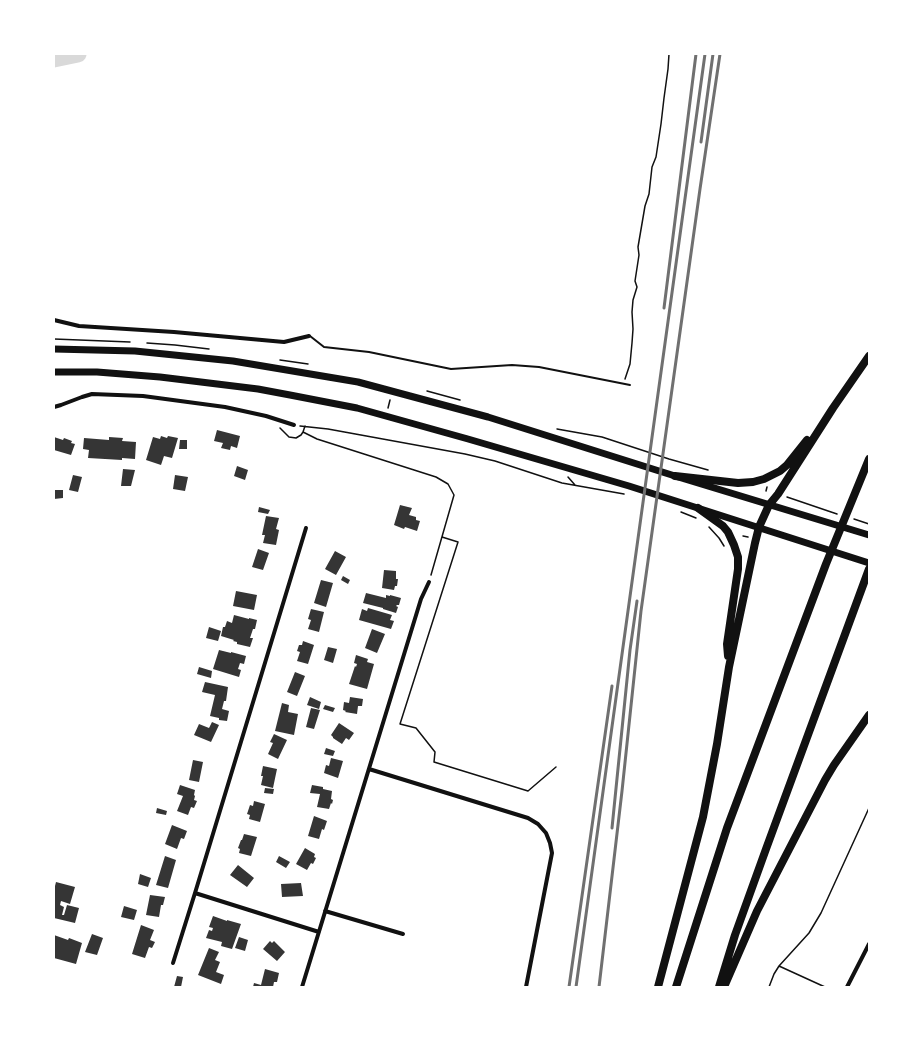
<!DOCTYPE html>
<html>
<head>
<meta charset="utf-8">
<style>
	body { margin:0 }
	#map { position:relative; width:923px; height:1041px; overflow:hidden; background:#fff; font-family:Signika,sans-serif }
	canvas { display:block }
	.frame { position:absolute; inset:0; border:55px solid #fff; pointer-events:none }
</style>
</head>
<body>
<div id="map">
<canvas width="923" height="1041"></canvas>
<div class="frame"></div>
</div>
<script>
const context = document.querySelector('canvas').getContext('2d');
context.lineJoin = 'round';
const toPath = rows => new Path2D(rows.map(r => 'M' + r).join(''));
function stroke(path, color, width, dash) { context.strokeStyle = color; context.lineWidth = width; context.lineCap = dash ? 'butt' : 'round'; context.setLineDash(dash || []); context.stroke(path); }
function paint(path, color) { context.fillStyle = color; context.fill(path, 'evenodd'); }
stroke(toPath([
	[54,59,78,54]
]), '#d9d9d9', 17);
paint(toPath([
	[217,430,240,436,237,448,231,446,230,450,221,448,223,443,214,441],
	[161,436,167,438,168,436,178,438,172,458,164,456,161,465,146,460,153,437,160,439],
	[54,437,63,440,64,438,72,441,71,443,75,444,71,455,54,450],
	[109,437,123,438,122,441,136,442,135,459,122,458,122,460,88,458,89,450,83,449,84,438,109,440],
	[180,440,187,440,187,449,179,449],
	[237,466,248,470,245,480,234,476],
	[123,469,135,470,131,486,121,486],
	[73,475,82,477,78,492,69,490],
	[175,475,188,477,185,491,173,489],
	[54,490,63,490,63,498,54,499],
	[400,505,412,508,409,515,416,517,416,520,420,521,417,531,405,527,404,529,394,525],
	[259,507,270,510,268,514,258,512],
	[266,516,279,518,276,529,279,530,276,545,263,543,265,535,262,535],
	[258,549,269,553,263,570,252,567],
	[335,551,346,557,336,575,325,569],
	[384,570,396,571,396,579,398,579,397,586,395,586,394,590,382,588],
	[343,576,350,580,348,584,341,580],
	[321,580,333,583,326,607,314,603],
	[236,591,257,595,254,610,233,606],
	[366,593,386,598,386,595,390,596,390,595,401,598,399,605,397,605,396,606,398,607,396,613,383,609,383,608,363,603],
	[368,608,392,615,390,620,394,621,391,629,359,620,362,609,367,611],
	[311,609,324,612,319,632,308,629,311,620,308,619],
	[234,615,249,619,249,618,257,620,255,629,253,629,250,638,253,638,250,647,237,644,237,642,233,641,234,640,221,636,223,627,225,627,227,621,232,623],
	[209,627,221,631,218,641,206,638],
	[372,629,385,634,377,653,365,648],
	[303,641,314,645,308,664,297,661,300,652,297,651,299,645,302,645],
	[328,647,337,649,333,663,324,660],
	[219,650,231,653,231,652,246,656,244,664,240,663,238,669,241,670,239,677,213,669],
	[356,655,368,659,367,662,374,664,367,689,349,684,355,666,356,667,357,664,354,663],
	[199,667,212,671,211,678,197,674],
	[295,672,305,676,297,696,287,692],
	[205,682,228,687,226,701,224,701,222,709,229,711,227,721,219,720,219,718,210,716,215,695,202,692],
	[310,697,321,702,319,709,307,705],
	[350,697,363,699,362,706,358,706,357,714,345,712,346,711,343,710,344,702,349,703],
	[282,703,289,705,288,712,298,714,294,735,275,731],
	[325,705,335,708,333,712,323,709],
	[311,708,320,710,314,729,306,727],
	[212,722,219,725,211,742,194,735,199,724,209,728],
	[339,723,354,733,349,740,346,738,342,744,333,738,333,737,331,735],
	[274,734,287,740,278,759,268,754,273,743,270,742],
	[326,748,335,751,333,756,324,754],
	[331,758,343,761,338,778,324,773,326,765,329,766],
	[193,760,203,762,199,782,189,780],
	[263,766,277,769,273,788,261,785,263,776,261,776],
	[180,785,195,790,194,795,195,796,194,800,197,801,194,808,191,807,188,815,177,811,183,796,177,794],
	[312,785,323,787,323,789,332,791,331,799,333,800,332,804,331,803,329,809,317,807,320,794,310,793],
	[265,788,274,789,273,794,264,793],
	[254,801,265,804,260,822,249,819,250,815,247,814,250,805,253,806],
	[157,808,167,811,166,815,156,813],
	[314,816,327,821,324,830,322,829,319,839,308,836],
	[172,825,187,831,184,839,181,838,177,849,165,844],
	[244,834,257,837,251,856,239,853,240,849,238,848,241,840,242,840],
	[305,848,315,854,314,857,316,858,313,864,311,863,307,870,296,864],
	[165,856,176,860,168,888,156,885],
	[279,856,290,862,286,868,276,862],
	[238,865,254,878,247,887,230,875],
	[140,874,151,878,148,887,138,884],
	[56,882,75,887,70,904,61,901,60,905,64,907,62,915,64,915,67,905,79,908,75,923,54,918,54,890],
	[301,883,303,896,282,897,281,884],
	[150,895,165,897,163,905,161,905,159,917,146,915],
	[124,906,137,910,134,920,121,917],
	[213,916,227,921,227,920,241,924,232,949,221,946,222,942,206,938,209,930,212,931,213,928,209,927],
	[141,925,154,930,150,940,155,942,152,948,149,947,145,958,132,954],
	[92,934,103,938,97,955,85,952],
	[54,935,68,940,69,938,82,943,76,964,54,958],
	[239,937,248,940,245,951,235,948],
	[270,941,272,943,274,941,285,952,277,961,263,949],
	[209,948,219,952,215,960,220,962,216,972,224,975,221,984,198,975],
	[265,969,279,973,277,982,274,982,273,987,253,987,254,983,261,985],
	[177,976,183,977,181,987,174,987]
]), '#353535');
stroke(toPath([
	[54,339,130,342],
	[147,343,175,345,209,349],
	[280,360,308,364],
	[625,379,630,364,632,343,633,329,632,312,633,300,637,287,635,281,639,255,638,247,645,206,649,194,652,167,656,157,661,124,664,98,668,69,669,54],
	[427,391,460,400],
	[388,408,390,400],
	[300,426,328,429,465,454,495,461,562,483,624,494],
	[280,428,289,437,296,438,301,435,303,432,305,426],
	[557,429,602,437,669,459,708,470],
	[303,432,317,439,436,477,448,484,454,495,431,575],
	[568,477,575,485],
	[766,491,767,487],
	[787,497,837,514],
	[681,512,696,518],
	[854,519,869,524],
	[709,527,719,538,724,546],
	[743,536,748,537],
	[442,537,458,542,400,724,416,728,435,752,434,762,528,791,556,767],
	[779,966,825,987],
	[769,987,774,974,779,966,809,933,821,913,869,808]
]), '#111', 1.5);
stroke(toPath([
	[310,336,324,347,369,352,451,369,512,365,539,367,630,385]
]), '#111', 2);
stroke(toPath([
	[54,320,79,326,174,332,284,342,309,336],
	[54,407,61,405,82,397,92,394,143,396,225,407,266,416,294,425],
	[369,769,528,818,538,824,546,833,550,843,552,853,526,987],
	[195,893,319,932],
	[325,911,403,934],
	[173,963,195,893,306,528],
	[302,987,421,599,429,582],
	[847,987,869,944]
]), '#111', 4);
stroke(toPath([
	[54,349,135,351,233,361,358,382,488,417,675,476,869,535],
	[54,372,97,372,160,377,258,389,290,395,357,408,468,439,629,486,869,563]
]), '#111', 7);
stroke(toPath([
	[675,476,738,483,753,482,764,479,780,471,787,465,807,440],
	[698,508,723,526,728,532,734,545,738,557,738,569,727,644,728,656],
	[658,987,703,817,717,744,729,667,755,543,759,527,769,505,778,494,833,408,869,356],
	[676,987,727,828,826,564,869,459],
	[719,987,735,935,766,849,869,569],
	[724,987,757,911,825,780,834,765,869,715]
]), '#111', 8);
stroke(toPath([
	[701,142,713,54],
	[664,308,696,54],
	[612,828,630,650,637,601],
	[569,987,612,686],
	[576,987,705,54],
	[599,987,622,791,641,611,700,189,720,54]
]), '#707070', 3);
</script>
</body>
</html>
